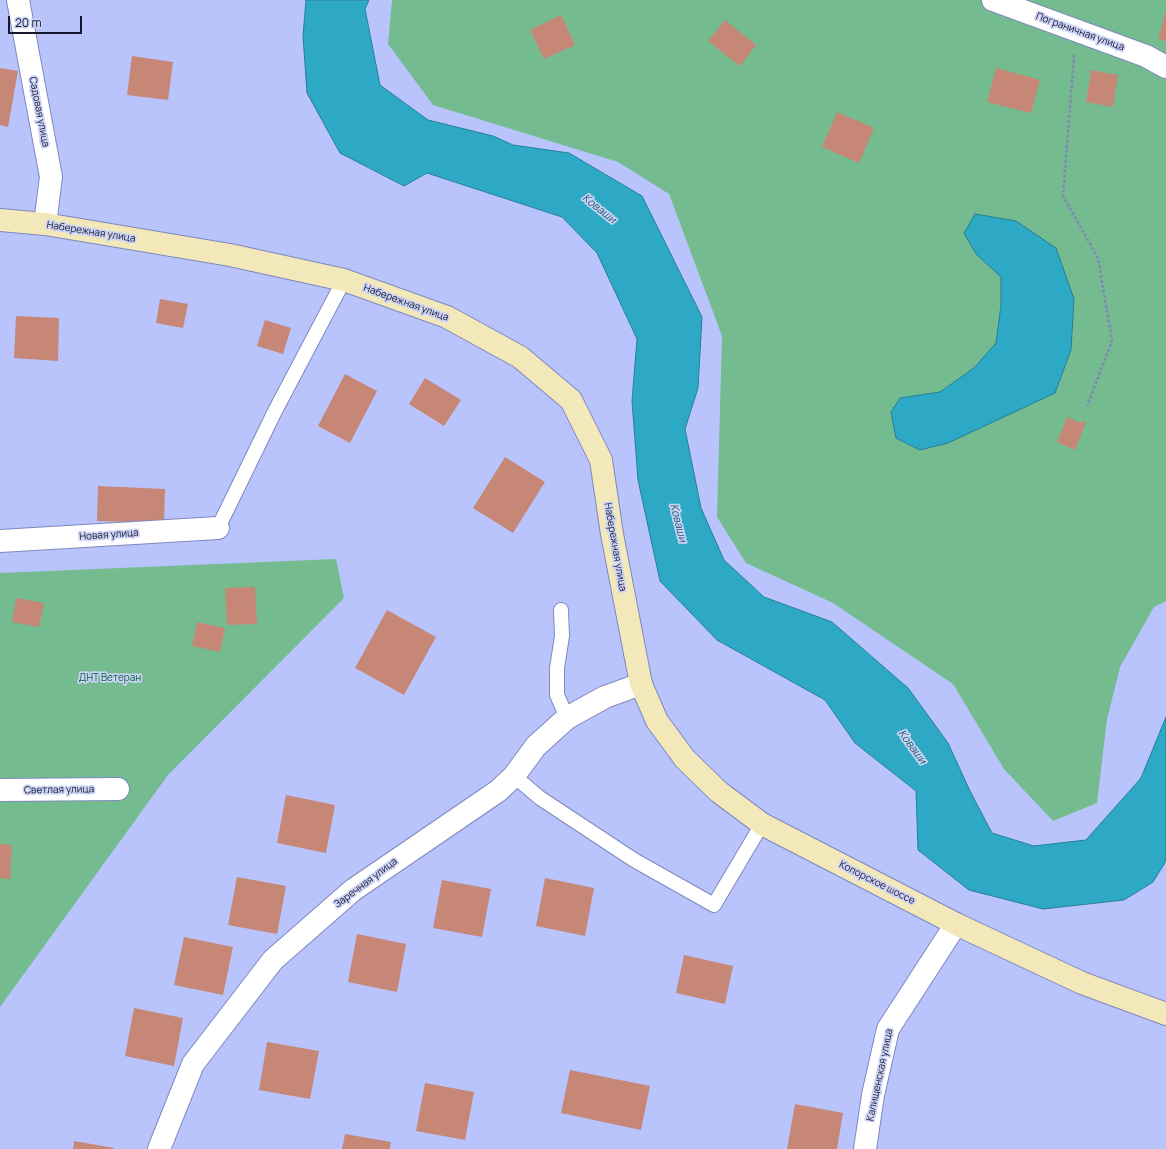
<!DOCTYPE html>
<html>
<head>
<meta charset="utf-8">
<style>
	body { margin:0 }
	#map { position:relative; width:1166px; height:1149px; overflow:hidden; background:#b9c4fd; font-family:Manrope,sans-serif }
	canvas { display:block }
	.scale { position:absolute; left:8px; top:16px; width:74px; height:18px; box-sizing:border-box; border:2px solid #16192d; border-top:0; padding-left:5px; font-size:12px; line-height:14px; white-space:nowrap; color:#16192d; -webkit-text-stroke:3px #cbd2f5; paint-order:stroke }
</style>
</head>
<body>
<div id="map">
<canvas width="1166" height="1149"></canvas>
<div class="scale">20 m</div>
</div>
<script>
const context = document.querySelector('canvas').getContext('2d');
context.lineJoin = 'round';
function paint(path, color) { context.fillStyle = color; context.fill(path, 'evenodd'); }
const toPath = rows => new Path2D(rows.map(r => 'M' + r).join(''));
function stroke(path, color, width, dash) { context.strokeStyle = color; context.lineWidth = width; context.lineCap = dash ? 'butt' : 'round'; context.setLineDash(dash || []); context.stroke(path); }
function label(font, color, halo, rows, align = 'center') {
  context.font = font + ' Manrope,sans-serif'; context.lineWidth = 3.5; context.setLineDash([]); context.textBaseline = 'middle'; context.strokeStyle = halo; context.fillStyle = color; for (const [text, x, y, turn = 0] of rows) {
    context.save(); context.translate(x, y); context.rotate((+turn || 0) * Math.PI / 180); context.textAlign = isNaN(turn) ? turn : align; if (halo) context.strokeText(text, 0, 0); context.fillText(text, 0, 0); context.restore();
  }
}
paint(toPath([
	[392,0,1166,0,1166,601,1154,607,1120,667,1107,719,1097,803,1053,821,1004,769,953,684,833,603,746,563,717,517,722,336,669,194,618,162,433,105,388,44],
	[336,559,344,598,168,775,0,1007,0,573]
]), '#74bc90');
const water = toPath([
	[306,0,369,0,365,9,380,85,428,120,493,136,513,145,569,153,642,196,702,317,698,388,685,429,701,508,724,560,764,597,832,622,908,688,948,743,970,791,992,833,1034,846,1086,840,1141,778,1166,717,1166,861,1153,882,1124,900,1043,909,969,890,918,850,916,791,855,743,825,700,717,640,660,581,638,480,632,401,637,339,597,253,562,217,427,173,404,186,340,153,307,93,303,36,306,0],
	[975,214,1016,221,1056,248,1074,299,1071,350,1055,393,948,443,920,450,896,438,891,412,900,398,940,392,974,368,996,343,1001,305,1001,277,976,254,964,233,975,214]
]);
paint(water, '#2ea9c5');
stroke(water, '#277e97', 1);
paint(toPath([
	[1166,11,1166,41,1158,39],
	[561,15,575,45,544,59,530,30],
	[725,20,756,45,740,66,708,41],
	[132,56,173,62,168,100,127,95],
	[0,68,18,71,8,127,0,125],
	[996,68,1040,80,1031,113,987,102],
	[1091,70,1118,75,1113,107,1086,102],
	[837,112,874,128,859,163,822,147],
	[160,299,188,304,183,328,156,323],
	[16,316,59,318,58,361,14,358],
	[265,320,291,328,283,354,257,346],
	[345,374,377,391,350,443,318,426],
	[425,378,461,400,444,426,409,404],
	[1067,417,1081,423,1082,421,1086,422,1075,450,1057,442],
	[505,457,545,482,513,533,473,508],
	[98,486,165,489,164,523,97,521],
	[255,587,257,624,227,625,225,588],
	[16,598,44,603,39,627,12,622],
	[387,610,436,637,404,695,355,668],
	[197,622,225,628,220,652,192,646],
	[286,795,335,805,326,853,277,843],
	[0,844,12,845,10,879,0,878],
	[237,877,286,886,277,934,228,925],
	[545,878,594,888,585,936,536,926],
	[442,880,491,889,482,937,433,928],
	[357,934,406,944,397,992,348,982],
	[184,937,233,947,223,995,174,985],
	[684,955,733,966,725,1004,676,993],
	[134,1008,183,1018,174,1066,125,1056],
	[267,1042,319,1051,310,1099,259,1090],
	[570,1070,650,1086,641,1130,561,1113],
	[425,1083,474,1092,465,1140,416,1131],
	[795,1104,843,1113,837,1149,787,1149],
	[345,1134,391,1142,390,1149,342,1149],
	[74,1141,114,1148,114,1149,73,1149]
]), '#c68776');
const lane = toPath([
	[218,528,275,411,344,280],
	[561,610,562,636,557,668,557,695,567,718],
	[514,776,540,798,634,860,714,905,762,824]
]);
const street = toPath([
	[18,0,51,177,45,224],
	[993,0,1146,56,1166,67],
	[0,541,218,528],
	[0,790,118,789],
	[159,1149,193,1064,273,960,353,890,498,791,514,776,536,746,567,718,605,697,641,684],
	[865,1149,873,1095,888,1029,956,924]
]);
const secondary = toPath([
	[0,220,45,224,230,255,344,280,447,317,520,357,571,400,601,460,612,534,641,684,657,721,685,759,719,792,762,824,956,924,1082,983,1166,1014]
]);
stroke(lane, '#7f88be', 16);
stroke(street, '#7f88be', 24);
stroke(secondary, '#7f88be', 24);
stroke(toPath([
	[1074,55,1063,196,1098,258,1112,341,1087,406]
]), '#7f88b4', 2.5, [3, 2]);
stroke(lane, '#fff', 14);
stroke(street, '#fff', 22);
stroke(secondary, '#f2e8ba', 22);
label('10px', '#16192d', '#cbd2f5', [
	["Пограничная улица",1080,32,20],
	["Садовая улица",39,112,79],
	["Набережная улица",91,232,9],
	["Набережная улица",406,303,20],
	["Новая улица",109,535,-4],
	["Набережная улица",615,547,80],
	["Светлая улица",59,790,-1],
	["Заречная улица",366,883,-37],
	["Копорское шоссе",877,883,27],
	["Калищенская улица",880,1075,-78]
]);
label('10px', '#096139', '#cbd2f5', [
	["ДНТ Ветеран",110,678]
]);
label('italic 11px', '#205f6e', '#cbd2f5', [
	["Коваши",599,209,39],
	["Коваши",678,523,76],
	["Коваши",912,747,54]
]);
</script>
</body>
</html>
